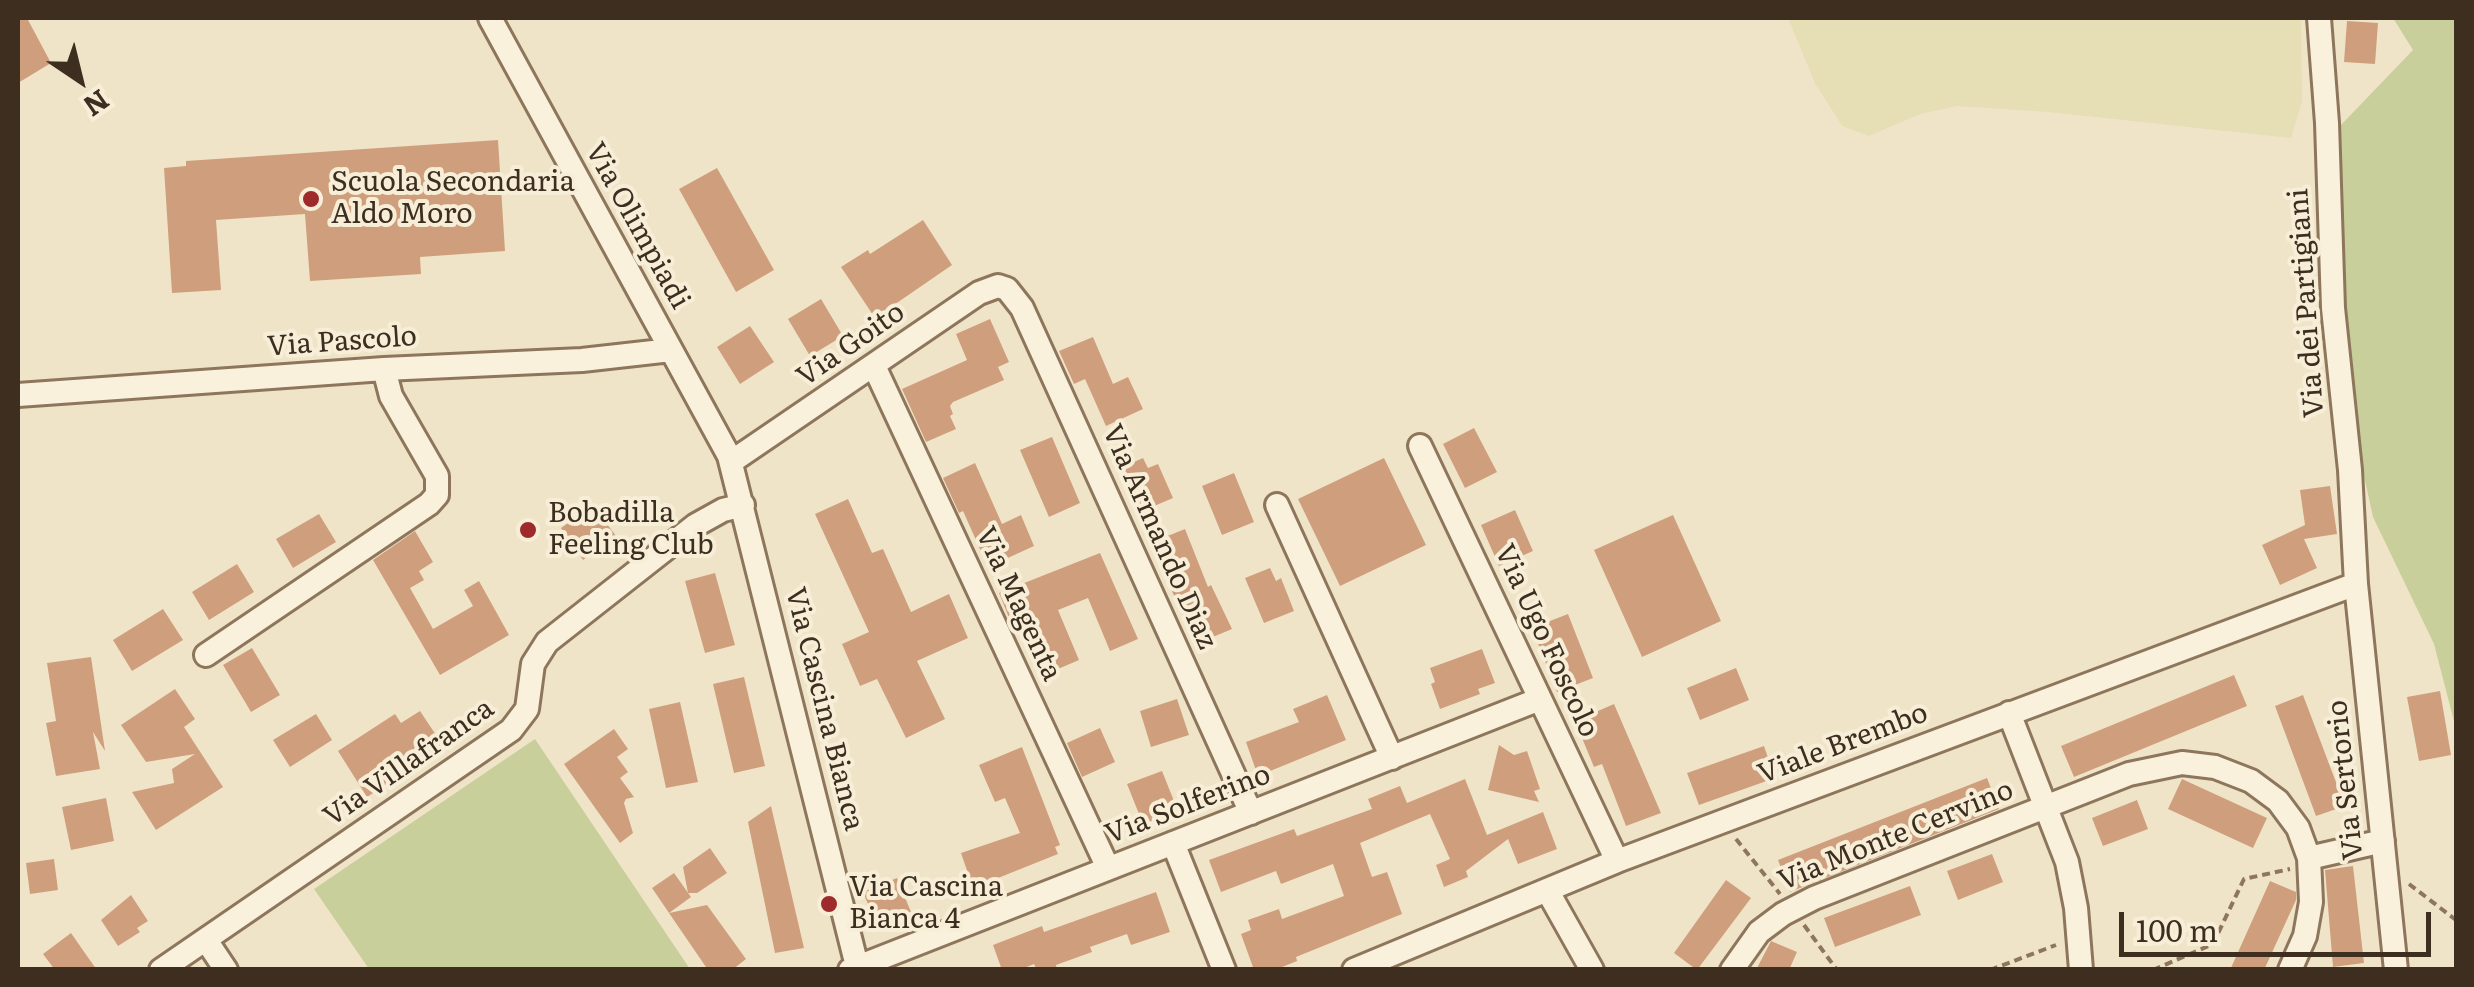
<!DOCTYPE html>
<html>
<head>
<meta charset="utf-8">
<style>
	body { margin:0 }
	#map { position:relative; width:2474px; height:987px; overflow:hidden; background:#f0e4c8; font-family:Literata,serif }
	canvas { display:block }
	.frame { position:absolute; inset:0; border:20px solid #3d2e20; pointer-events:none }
	.north { position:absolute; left:30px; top:30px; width:100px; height:100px; -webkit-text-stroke:8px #f7eed8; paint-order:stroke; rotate:145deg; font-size:28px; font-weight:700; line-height:40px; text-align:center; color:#3d2e20 }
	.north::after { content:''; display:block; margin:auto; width:35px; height:45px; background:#3d2e20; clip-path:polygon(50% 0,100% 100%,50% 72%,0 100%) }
	.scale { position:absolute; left:2119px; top:912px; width:312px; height:45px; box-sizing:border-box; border:5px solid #3d2e20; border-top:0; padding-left:12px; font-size:30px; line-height:35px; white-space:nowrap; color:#3d2e20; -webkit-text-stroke:8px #f7eed8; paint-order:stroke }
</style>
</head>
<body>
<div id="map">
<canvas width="2474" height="987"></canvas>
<div class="frame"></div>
<div class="north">N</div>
<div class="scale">100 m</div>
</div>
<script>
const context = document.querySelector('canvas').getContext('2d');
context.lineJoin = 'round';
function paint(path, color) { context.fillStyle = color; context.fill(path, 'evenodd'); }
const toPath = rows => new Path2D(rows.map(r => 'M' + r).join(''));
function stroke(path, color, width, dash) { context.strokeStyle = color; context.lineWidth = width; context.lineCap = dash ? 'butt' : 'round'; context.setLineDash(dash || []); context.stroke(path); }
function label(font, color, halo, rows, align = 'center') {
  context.font = font + ' Literata,serif'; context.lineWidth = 8; context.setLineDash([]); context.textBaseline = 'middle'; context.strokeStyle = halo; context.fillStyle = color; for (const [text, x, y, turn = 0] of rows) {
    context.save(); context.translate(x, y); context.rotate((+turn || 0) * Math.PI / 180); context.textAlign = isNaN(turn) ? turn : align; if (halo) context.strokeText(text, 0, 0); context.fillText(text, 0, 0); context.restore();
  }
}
paint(toPath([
	[1788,18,2301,18,2302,101,2291,138,2048,112,1957,106,1920,114,1869,136,1842,126,1815,83]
]), '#e6deb5');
paint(toPath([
	[2393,18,2456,18,2456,729,2434,644,2373,517,2352,421,2340,321,2339,127,2413,50],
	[535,739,690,969,369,969,314,889]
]), '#c9cf9b');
paint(toPath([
	[18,18,27,18,51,63,18,83],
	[2347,21,2378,23,2375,64,2344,62],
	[498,140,505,251,420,257,421,274,310,281,305,214,216,220,221,290,172,293,164,168,186,166,186,161],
	[717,168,774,270,736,292,679,189],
	[923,220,952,265,875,318,841,267,868,250,870,254],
	[821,299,843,336,810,356,788,319],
	[990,319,1009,362,998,367,1004,380,953,402,950,406,953,414,950,416,956,429,926,442,902,389,967,360,956,334],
	[750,326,774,362,740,384,717,347],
	[1093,337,1113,384,1128,377,1143,409,1106,426,1085,379,1074,384,1059,351],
	[1474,428,1497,472,1465,488,1443,444],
	[1052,437,1080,503,1049,517,1020,450],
	[1143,458,1148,468,1158,464,1173,498,1140,512,1121,468],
	[1384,458,1426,545,1340,586,1298,499],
	[975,463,1002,524,1021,515,1034,546,988,567,963,511,959,513,943,478],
	[1234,473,1254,522,1222,535,1202,486],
	[2330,486,2337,534,2304,539,2317,568,2280,585,2262,545,2305,525,2300,490],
	[848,499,872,553,883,549,911,612,949,594,968,638,917,661,945,719,906,738,877,679,860,686,842,644,869,632,815,514],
	[593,505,616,536,583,560,561,528],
	[1515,510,1533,551,1499,566,1481,525],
	[319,514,336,542,293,568,276,539],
	[1673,515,1721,621,1642,657,1594,550],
	[1185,529,1208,587,1211,585,1232,629,1196,644,1150,543],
	[415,531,433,562,419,571,424,580,410,588,433,629,473,606,464,590,479,581,509,635,440,675,373,560],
	[1100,553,1138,639,1110,651,1088,598,1058,610,1079,660,1044,675,1021,621,1012,625,999,593],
	[237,564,254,592,209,620,192,592],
	[1270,568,1276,581,1281,578,1294,611,1264,623,1245,578],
	[715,573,735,645,705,653,685,581],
	[163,609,183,640,132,671,113,640],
	[1568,614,1593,678,1557,692,1532,628],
	[252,648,280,695,251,712,223,665],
	[1482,649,1495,683,1478,689,1480,694,1440,709,1431,684,1435,682,1430,668],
	[91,657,105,751,93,732,100,769,56,776,46,723,56,721,47,663],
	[1736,668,1749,700,1700,720,1687,688],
	[2234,675,2247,706,2074,777,2061,746],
	[744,677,765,766,734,773,713,684],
	[175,689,195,719,184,727,223,787,156,830,132,792,174,783,172,769,195,754,146,762,121,725],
	[2440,691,2451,755,2419,761,2407,697],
	[1327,695,1346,740,1258,776,1246,742,1299,722,1293,709],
	[2303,695,2345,806,2316,816,2275,706],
	[1177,699,1189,735,1151,747,1140,711],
	[680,702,698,782,666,788,649,709],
	[1614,704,1661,813,1626,826,1602,764,1594,767,1575,721],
	[420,711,444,747,367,797,338,751,395,714,401,723],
	[316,714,332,740,290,767,273,740],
	[1100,728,1115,762,1082,777,1067,743],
	[614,729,628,749,617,757,628,772,620,778,634,797,626,799,624,803,633,833,620,843,564,764],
	[1499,745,1514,755,1527,751,1540,789,1534,791,1539,802,1488,790],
	[1764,746,1775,778,1699,805,1687,773],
	[1022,747,1060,845,1055,847,1058,854,973,888,961,853,1020,833,1005,798,995,802,979,765],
	[1162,771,1178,811,1143,824,1127,784],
	[1987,778,1999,809,1790,892,1778,860],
	[1465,779,1487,835,1543,812,1557,849,1518,864,1508,839,1466,871,1468,877,1444,887,1436,865,1450,859,1430,814,1360,843,1372,877,1387,872,1402,914,1296,957,1297,961,1275,970,1254,970,1241,934,1251,930,1248,920,1279,909,1282,919,1344,896,1333,864,1281,884,1276,871,1221,892,1209,860,1294,829,1297,836,1372,809,1368,799,1400,786,1407,803],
	[2182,779,2267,818,2253,848,2168,809],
	[106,798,114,841,71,850,62,807],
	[2137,800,2148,829,2103,846,2092,818],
	[771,806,804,948,775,953,748,822],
	[710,848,727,873,697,893,688,893,683,867],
	[1992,854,2003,882,1958,900,1947,871],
	[54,859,58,890,30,894,26,863],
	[2353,866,2364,963,2333,967,2325,870],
	[674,873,691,897,669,913,652,888],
	[897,878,911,912,877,926,863,892],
	[1726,880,1751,898,1697,970,1674,953],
	[2270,881,2296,892,2296,900,2264,970,2230,970],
	[1910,886,1921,915,1835,947,1824,918],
	[1156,892,1170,932,1131,945,1127,934,1090,947,1092,952,1056,965,1057,970,1037,970,1034,964,1019,970,1002,970,993,945,1042,926,1044,932],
	[131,895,148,921,137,928,140,932,118,946,101,920],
	[707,905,746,959,732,970,708,970,669,913],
	[71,933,87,956,97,970,55,970,43,954],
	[1771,941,1797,952,1789,970,1756,970]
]), '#cf9f7d');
const minor = toPath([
	[490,18,729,456,858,970],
	[2319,18,2327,123,2333,308,2350,470,2356,584,2396,970],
	[874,366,1108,868],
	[18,395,384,369,582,360,671,350],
	[1420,446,1617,861],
	[731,462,979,293,998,286,1007,289,1022,308,1251,813],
	[1277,505,1392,758],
	[206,655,429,504,437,495,437,476,391,396,384,369],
	[2009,713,2067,862,2076,908,2081,970],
	[1173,843,1224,970],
	[2309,858,2383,841],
	[1547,890,1592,970],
	[206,940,226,970],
	[161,970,511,730,527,709,533,664,547,642,696,525,723,510,743,505],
	[850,970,1540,699],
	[1354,970,1617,861,2356,584],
	[1732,970,1759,932,1783,914,1814,898,2129,774,2182,763,2215,767,2251,781,2278,801,2298,828,2309,858,2311,902,2305,936,2290,970]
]);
stroke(minor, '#8d765c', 28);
stroke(toPath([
	[1736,839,1780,894],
	[2409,884,2456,920],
	[1804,925,1837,970],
	[1990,970,2056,945],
	[2153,970,2213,944,2244,879,2290,869]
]), '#8d765c', 4, [8, 5]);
stroke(minor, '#faf1dc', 22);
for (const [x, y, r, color] of [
	[311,199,10,"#9e2a2b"],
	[528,530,10,"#9e2a2b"],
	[829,904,10,"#9e2a2b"]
]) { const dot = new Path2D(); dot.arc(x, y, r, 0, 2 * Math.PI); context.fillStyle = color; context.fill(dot); stroke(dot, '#f7eed8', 4); }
label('28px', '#3d2e20', '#f7eed8', [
	["Scuola Secondaria",331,183],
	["Aldo Moro",331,215],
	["Bobadilla",548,514],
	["Feeling Club",548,546],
	["Via Cascina",849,888],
	["Bianca 4",849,920]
], 'left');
label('28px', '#3d2e20', '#f7eed8', [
	["Via Olimpiadi",637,226,61],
	["Via dei Partigiani",2307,303,-94],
	["Via Pascolo",342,342,-4],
	["Via Goito",851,345,-35],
	["Via Armando Diaz",1159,537,66],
	["Via Magenta",1018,604,65],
	["Via Ugo Foscolo",1546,641,65],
	["Via Cascina Bianca",824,709,76],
	["Viale Brembo",1843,744,-21],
	["Via Villafranca",409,763,-35],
	["Via Sertorio",2346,780,-96],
	["Via Solferino",1188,805,-21],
	["Via Monte Cervino",1896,836,-22]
]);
</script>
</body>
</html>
